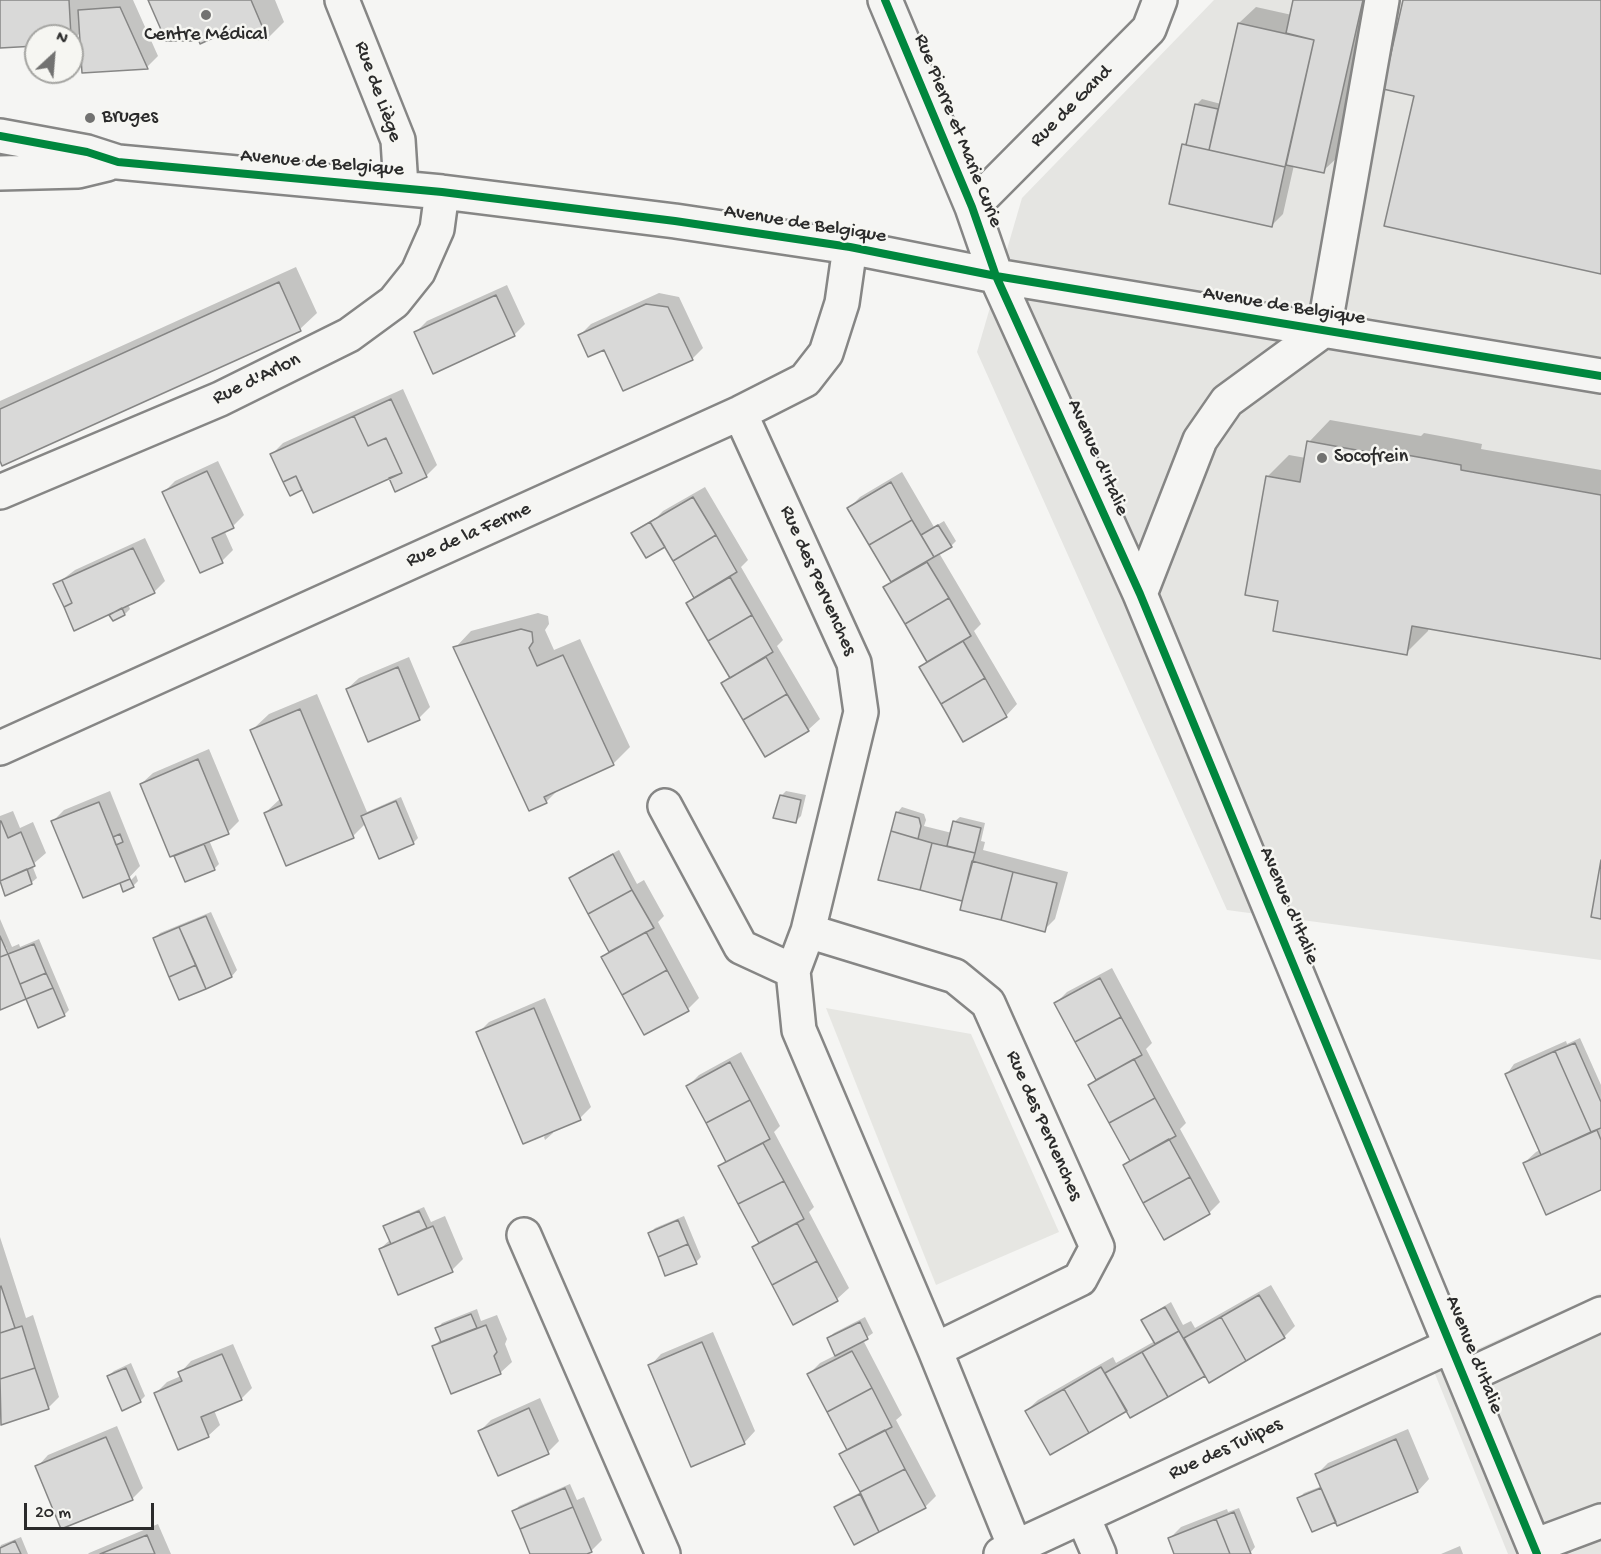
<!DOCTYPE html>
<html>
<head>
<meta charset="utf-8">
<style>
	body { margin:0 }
	#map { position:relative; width:1601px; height:1554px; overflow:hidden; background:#f5f5f3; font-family:"Gochi Hand",sans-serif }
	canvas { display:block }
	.north { position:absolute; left:24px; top:24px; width:60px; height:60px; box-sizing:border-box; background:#f6f6f2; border:2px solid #a5a5a2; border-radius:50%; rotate:26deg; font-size:16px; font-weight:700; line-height:24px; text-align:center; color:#2b2b2b }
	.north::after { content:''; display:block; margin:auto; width:21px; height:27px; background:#727271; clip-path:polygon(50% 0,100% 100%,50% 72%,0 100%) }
	.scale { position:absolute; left:24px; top:1503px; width:130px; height:27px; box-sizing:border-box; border:3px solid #2b2b2b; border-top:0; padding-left:8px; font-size:18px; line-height:21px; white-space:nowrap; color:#2b2b2b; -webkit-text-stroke:4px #f6f6f2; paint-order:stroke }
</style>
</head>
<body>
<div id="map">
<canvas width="1601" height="1554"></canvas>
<div class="north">N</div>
<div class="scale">20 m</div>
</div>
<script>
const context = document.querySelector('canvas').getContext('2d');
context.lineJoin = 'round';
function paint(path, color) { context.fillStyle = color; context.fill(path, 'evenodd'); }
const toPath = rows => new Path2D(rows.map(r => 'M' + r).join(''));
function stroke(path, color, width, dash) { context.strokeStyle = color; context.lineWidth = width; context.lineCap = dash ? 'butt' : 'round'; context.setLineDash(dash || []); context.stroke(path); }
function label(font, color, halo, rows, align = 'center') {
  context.font = font + ' "Gochi Hand",sans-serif'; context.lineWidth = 5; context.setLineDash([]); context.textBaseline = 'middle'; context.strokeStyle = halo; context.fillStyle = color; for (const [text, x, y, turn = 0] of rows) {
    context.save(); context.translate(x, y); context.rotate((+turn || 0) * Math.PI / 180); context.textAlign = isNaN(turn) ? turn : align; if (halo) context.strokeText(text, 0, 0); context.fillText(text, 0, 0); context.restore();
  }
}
paint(toPath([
	[1214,0,1601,0,1601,960,1227,910,977,352,1022,198],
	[1601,1293,1601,1554,1508,1554,1433,1369]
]), '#e5e5e2');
paint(toPath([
	[826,1008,971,1034,1059,1232,936,1285]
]), '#e6e6e2');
paint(toPath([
	[0,0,133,0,158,56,147,67,81,32,72,41,72,36,36,36,36,45,0,47],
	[150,0,275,0,284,22,268,38,235,36,231,28],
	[1295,0,1375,0,1340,155,1323,171,1294,165,1283,214,1271,226,1184,145,1188,140,1196,105,1202,99,1221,104,1239,23,1256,7,1292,15],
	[296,267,317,313,300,329,0,458,0,401],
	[507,285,525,324,514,335,416,332,427,321],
	[659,293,679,297,703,348,692,359,605,348,580,335,591,324],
	[403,389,437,465,426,476,390,476,303,488,301,489,272,454,283,443],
	[1330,420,1421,436,1424,433,1451,438,1482,444,1481,449,1601,470,1601,657,1429,627,1428,631,1406,653,1280,600,1267,477,1289,455,1306,458,1309,442],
	[218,461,244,515,233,526,224,530,233,550,222,561,201,571,164,492,175,481],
	[902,472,934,527,944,521,956,541,951,546,939,553,981,624,974,631,1017,704,1006,716,964,740,921,667,928,660,885,588,892,581,849,508,860,497],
	[705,487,748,560,741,567,783,640,777,646,820,719,808,730,766,755,723,683,730,676,688,603,695,596,665,545,633,533,638,528,657,517,663,511],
	[145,538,165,581,154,592,128,604,130,609,125,614,111,615,116,610,55,585,75,570],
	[538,613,548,616,549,624,545,630,554,650,580,639,630,747,613,764,559,789,546,802,455,648,471,631],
	[409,657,430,707,419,718,347,689,359,678],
	[317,694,367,812,401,797,418,838,413,843,366,823,353,836,265,813,281,798,252,730,269,714],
	[209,749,239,821,228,832,209,840,219,864,214,869,186,880,141,784,153,773],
	[110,791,140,866,124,883,126,885,136,875,138,881,133,886,124,890,121,881,84,897,53,821,64,810],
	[786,791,806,795,801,816,796,821,781,796],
	[902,807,924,814,926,820,924,826,952,833,954,822,960,817,985,823,981,841,985,842,983,850,1068,872,1055,919,1044,930,964,900,880,879,897,813],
	[13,811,20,828,33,822,46,853,32,865,37,878,31,883,0,879,0,816],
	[619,850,637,884,644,880,664,916,658,922,699,998,688,1009,603,957,610,951,571,878,576,873],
	[211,912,237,970,232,976,180,998,155,938,160,933],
	[0,919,12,947,19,944,20,947,39,939,69,1010,64,1015,27,997,0,1009],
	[6,947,26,995,23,995,4,948],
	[1112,968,1152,1043,1146,1049,1186,1123,1180,1129,1220,1202,1209,1213,1125,1165,1131,1159,1090,1085,1097,1078,1056,1003,1067,992],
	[545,998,591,1107,580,1118,552,1130,553,1133,545,1140,544,1137,548,1132,478,1033,489,1022],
	[1580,1038,1601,1085,1601,1188,1524,1163,1536,1152,1540,1150,1507,1074,1514,1064,1566,1041,1567,1044],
	[741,1052,780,1126,774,1132,814,1207,809,1212,849,1288,837,1299,793,1323,754,1247,760,1241,720,1166,727,1159,688,1086,699,1075],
	[424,1207,431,1222,445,1216,463,1259,452,1270,380,1249,391,1239,385,1227,390,1222],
	[684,1216,701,1257,696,1262,650,1233,655,1228],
	[0,1237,26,1318,33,1315,59,1397,48,1408,2,1423,0,1417],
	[1271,1285,1295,1326,1284,1337,1205,1374,1131,1416,1127,1409,1026,1411,1038,1400,1113,1357,1116,1363,1155,1341,1143,1321,1148,1316,1171,1302,1183,1325,1191,1321,1195,1328],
	[477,1309,481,1321,497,1315,507,1339,505,1344,512,1362,500,1373,434,1346,441,1339,437,1329,442,1323],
	[865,1317,873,1333,863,1340,902,1415,896,1420,936,1496,925,1507,855,1543,836,1507,841,1502,861,1492,841,1454,848,1447,809,1374,820,1363,836,1355,828,1338,834,1333],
	[713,1332,755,1431,744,1443,650,1366,661,1354],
	[233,1344,252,1388,241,1399,214,1410,220,1425,208,1436,156,1393,167,1382,181,1376,180,1373,191,1361],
	[131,1363,145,1396,140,1401,108,1376,114,1371],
	[540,1398,559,1441,548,1452,498,1474,480,1431,491,1420],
	[117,1426,143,1488,132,1499,37,1467,48,1455],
	[1408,1429,1429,1479,1418,1491,1338,1524,1336,1520,1299,1498,1304,1493,1322,1486,1317,1474,1328,1463],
	[570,1484,577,1500,584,1497,602,1540,591,1551,584,1554,532,1554,514,1512,519,1506],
	[1239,1508,1255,1547,1250,1553,1246,1554,1176,1554,1169,1539,1181,1527,1227,1509,1228,1512],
	[158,1524,171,1554,88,1554,89,1553],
	[21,1537,28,1554,0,1554,0,1547,1,1545],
	[1460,1546,1463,1554,1441,1554]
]), '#0003');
const building = toPath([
	[0,0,69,0,71,36,36,36,36,46,0,48,0,0],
	[148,0,251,0,268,40,234,38,230,30,200,44,199,41,166,41,148,0],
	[1293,0,1363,0,1324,173,1286,165,1314,40,1286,33,1293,0],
	[1403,0,1601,0,1601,274,1384,226,1414,96,1383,89,1403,0],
	[120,7,148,69,82,73,78,10,120,7],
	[1238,23,1314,40,1285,167,1209,150,1238,23],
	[1195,104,1218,109,1209,150,1186,145,1195,104],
	[1182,144,1285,167,1272,227,1169,204,1182,144],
	[279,282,301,331,2,466,0,461,0,409,279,282],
	[496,295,515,336,433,374,414,332,496,295],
	[646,304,668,307,693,360,623,391,604,350,588,357,578,335,646,304],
	[391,399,427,477,395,492,389,478,402,473,386,438,368,446,354,416,391,399],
	[354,416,368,446,386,438,402,473,313,513,296,476,283,482,270,454,354,416],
	[1307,441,1400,458,1401,454,1429,459,1461,465,1461,470,1601,495,1601,659,1412,626,1407,655,1273,631,1278,601,1245,595,1266,476,1300,482,1307,441],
	[207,471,234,528,212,538,223,563,200,573,162,492,207,471],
	[296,476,302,490,290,496,283,482,296,476],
	[891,482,912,520,869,545,847,508,891,482],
	[693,497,716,535,673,561,650,522,693,497],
	[912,520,934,557,891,582,869,545,912,520],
	[650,522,665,547,646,558,631,533,650,522],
	[938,525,952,547,934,557,921,535,938,525],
	[716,535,737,572,694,598,673,561,716,535],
	[133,548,155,593,74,631,64,607,72,603,62,580,133,548],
	[927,562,949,598,905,624,883,587,927,562],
	[730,577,752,615,708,641,686,603,730,577],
	[62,580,72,603,64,607,53,584,62,580],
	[949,598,971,636,927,662,905,624,949,598],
	[122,608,125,615,113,621,109,615,122,608],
	[752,615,773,652,730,678,708,641,752,615],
	[521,629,532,632,533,642,529,648,537,666,563,655,614,765,544,797,547,803,529,811,453,647,521,629],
	[963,641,985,678,941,704,919,667,963,641],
	[766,657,787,694,743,720,721,683,766,657],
	[398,667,420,720,368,742,346,689,398,667],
	[985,678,1007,717,963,742,941,704,985,678],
	[787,694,809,731,765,757,743,720,787,694],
	[300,709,354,838,286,866,264,813,282,805,250,730,300,709],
	[198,759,229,834,170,857,140,784,198,759],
	[780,795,801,800,796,823,773,818,780,795],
	[396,801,414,844,379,859,361,816,396,801],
	[99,802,130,879,83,898,51,821,99,802],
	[896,812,919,818,921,826,918,839,891,831,896,812],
	[0,821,1,821,8,838,21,832,35,866,0,881,0,821],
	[953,821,981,828,975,853,947,846,953,821],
	[891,831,932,843,920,890,878,880,891,831],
	[120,834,123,842,116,845,113,837,120,834],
	[932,843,975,853,962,901,920,890,932,843],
	[204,844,215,870,185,882,174,856,204,844],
	[613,854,632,890,588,914,569,878,613,854],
	[1601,860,1601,919,1591,917,1601,860],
	[972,861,1013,872,1001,920,960,910,972,861],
	[27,869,32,884,5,896,0,881,27,869],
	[1013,872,1057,883,1045,932,1001,920,1013,872],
	[130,879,134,887,123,892,120,883,130,879],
	[632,890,654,928,609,952,588,914,632,890],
	[206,916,232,977,206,989,179,927,206,916],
	[179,927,196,965,169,977,153,938,179,927],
	[646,932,667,970,622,995,601,957,646,932],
	[0,936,8,954,0,957,0,936],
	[34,944,46,973,20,984,8,954,34,944],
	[8,954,26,999,0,1010,0,957,8,954],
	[196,965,206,989,179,1000,169,977,196,965],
	[667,970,689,1011,644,1035,622,995,667,970],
	[46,973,53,988,26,999,20,984,46,973],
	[1100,978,1121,1017,1075,1042,1054,1003,1100,978],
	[53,988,65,1016,38,1028,26,999,53,988],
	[534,1008,581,1120,523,1144,476,1032,534,1008],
	[1121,1017,1142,1055,1096,1080,1075,1042,1121,1017],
	[1575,1043,1601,1102,1601,1128,1591,1132,1555,1051,1575,1043],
	[1555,1051,1591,1132,1541,1155,1505,1074,1555,1051],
	[1134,1059,1155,1098,1109,1123,1088,1085,1134,1059],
	[730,1062,750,1100,706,1123,686,1086,730,1062],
	[1155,1098,1176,1136,1130,1161,1109,1123,1155,1098],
	[750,1100,770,1139,726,1162,706,1123,750,1100],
	[1597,1130,1601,1140,1601,1190,1546,1215,1523,1163,1597,1130],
	[1169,1139,1190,1177,1143,1203,1123,1165,1169,1139],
	[763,1143,784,1181,738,1204,718,1166,763,1143],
	[1190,1177,1210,1214,1164,1240,1143,1203,1190,1177],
	[784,1181,804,1219,759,1243,738,1204,784,1181],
	[419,1211,427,1228,391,1244,383,1226,419,1211],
	[678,1220,688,1244,658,1257,648,1233,678,1220],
	[797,1223,817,1261,772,1285,752,1247,797,1223],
	[433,1226,453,1272,398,1295,379,1249,433,1226],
	[688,1244,697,1264,665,1276,658,1257,688,1244],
	[817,1261,838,1301,793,1325,772,1285,817,1261],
	[1,1286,15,1328,0,1333,0,1287,1,1286],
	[1259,1295,1285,1338,1246,1361,1221,1317,1259,1295],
	[1165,1307,1179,1331,1155,1344,1141,1320,1165,1307],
	[471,1314,477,1328,441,1342,435,1328,471,1314],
	[1221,1317,1246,1361,1209,1383,1184,1338,1221,1317],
	[860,1322,868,1339,835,1356,827,1338,860,1322],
	[486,1325,497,1352,494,1356,501,1374,451,1394,432,1346,486,1325],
	[22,1326,35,1368,0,1379,0,1333,22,1326],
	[1179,1331,1205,1376,1168,1397,1142,1352,1179,1331],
	[702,1342,745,1444,691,1467,648,1365,702,1342],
	[852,1351,872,1388,827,1412,807,1374,852,1351],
	[1142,1352,1168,1397,1130,1418,1105,1373,1142,1352],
	[222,1354,242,1400,201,1417,209,1437,178,1450,154,1393,182,1381,178,1372,222,1354],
	[1101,1367,1127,1411,1089,1433,1064,1389,1101,1367],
	[35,1368,49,1409,1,1425,0,1379,35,1368],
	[126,1368,141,1402,122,1411,107,1376,126,1368],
	[872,1388,892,1427,847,1450,827,1412,872,1388],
	[1064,1389,1089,1433,1050,1455,1025,1411,1064,1389],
	[529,1408,549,1454,498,1476,478,1431,529,1408],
	[885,1430,905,1469,860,1492,839,1454,885,1430],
	[106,1437,133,1500,61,1529,35,1466,106,1437],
	[1396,1439,1418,1492,1337,1526,1315,1474,1396,1439],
	[905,1469,926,1508,879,1532,860,1492,905,1469],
	[565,1488,573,1507,520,1529,512,1511,565,1488],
	[1321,1488,1336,1522,1312,1532,1297,1498,1321,1488],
	[860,1494,879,1532,854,1545,834,1507,860,1494],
	[573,1507,592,1552,587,1554,530,1554,520,1529,573,1507],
	[1234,1512,1251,1554,1230,1554,1216,1519,1234,1512],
	[1216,1519,1230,1554,1174,1554,1168,1538,1216,1519],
	[147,1535,155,1554,100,1554,147,1535],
	[15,1541,21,1554,0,1554,0,1548,15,1541]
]);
paint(building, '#d9d9d8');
stroke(building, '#868685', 1.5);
const minor = toPath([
	[342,0,398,140,401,187],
	[885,0,972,207,996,276,1140,594,1537,1554],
	[0,136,87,152,118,162,442,192,675,221,850,247,996,276,1601,376],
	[0,173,78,171,107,164],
	[972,207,1149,29,1160,0],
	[740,413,854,663,861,712,808,931,793,971,799,1030,935,1350,1015,1547],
	[0,492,220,399,349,335,394,302,418,272,437,229,442,192],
	[1140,594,1200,440,1227,401,1324,330,1382,0],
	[0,748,740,413,805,380,826,353,842,303,850,247],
	[665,806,741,947,793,971],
	[808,931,955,976,988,1003,1097,1247,1080,1279,935,1350],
	[524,1235,663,1554],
	[1465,1377,1601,1314],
	[1083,1517,1099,1554],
	[1534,1546,1601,1521],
	[1001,1554,1452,1345]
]);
stroke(minor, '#868685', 38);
stroke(minor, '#f5f5f3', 33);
stroke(toPath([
	[885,0,972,207,996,276,1140,594,1537,1554],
	[0,136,87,152,118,162,442,192,675,221,850,247,996,276,1601,376]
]), '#00873e', 8);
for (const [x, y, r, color] of [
	[206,15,6,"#727271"],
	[90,118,6,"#727271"],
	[1322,458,6,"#727271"]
]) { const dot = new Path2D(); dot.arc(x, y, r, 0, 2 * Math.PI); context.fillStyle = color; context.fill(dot); stroke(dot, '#f6f6f2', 2); }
label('20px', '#2b2b2b', '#f6f6f2', [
	["Centre Médical",206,36,"center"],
	["Bruges",102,118],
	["Socofrein",1334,458]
], 'left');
label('20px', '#2b2b2b', '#f6f6f2', [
	["Rue de Liège",377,92,70],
	["Rue de Gand",1072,107,-45],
	["Rue Pierre et Marie Curie",957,131,68],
	["Avenue de Belgique",322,164,5],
	["Avenue de Belgique",805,225,9],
	["Avenue de Belgique",1284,307,9],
	["Rue d'Arlon",257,380,-26],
	["Avenue d'Italie",1097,458,66],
	["Rue de la Ferme",469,536,-24],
	["Rue des Pervenches",817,581,66],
	["Avenue d'Italie",1288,906,67],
	["Rue des Pervenches",1043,1126,66],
	["Avenue d'Italie",1473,1355,68],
	["Rue des Tulipes",1226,1450,-25]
]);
</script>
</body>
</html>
